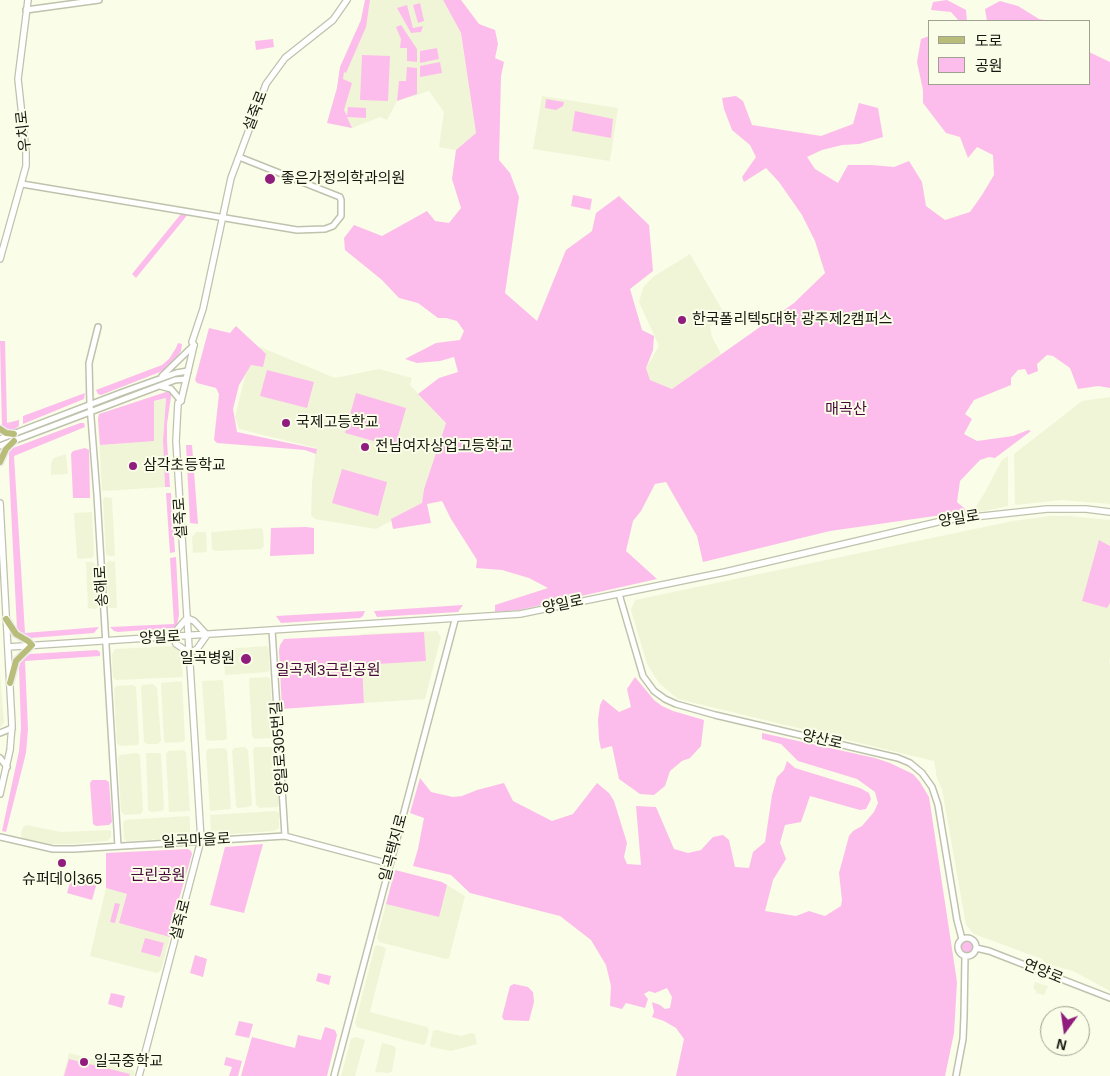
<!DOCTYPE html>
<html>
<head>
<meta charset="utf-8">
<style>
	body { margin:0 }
	#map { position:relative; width:1110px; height:1076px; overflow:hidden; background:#fafde7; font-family:Helvetica,"Noto Sans KR",sans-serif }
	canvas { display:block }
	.legend { position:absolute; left:928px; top:20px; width:162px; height:65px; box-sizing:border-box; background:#fafde7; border:1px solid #9fa191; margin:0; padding:6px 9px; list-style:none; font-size:15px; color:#161710 }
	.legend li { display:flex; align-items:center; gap:10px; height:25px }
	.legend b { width:25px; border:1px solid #9fa191 }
	.north { position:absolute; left:1040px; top:1006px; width:50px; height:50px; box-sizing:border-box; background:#fafde7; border:1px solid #9fa191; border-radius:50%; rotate:194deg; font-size:14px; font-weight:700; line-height:20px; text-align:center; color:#161710 }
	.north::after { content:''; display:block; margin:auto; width:18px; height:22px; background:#901d7d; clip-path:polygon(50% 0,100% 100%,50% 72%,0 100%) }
</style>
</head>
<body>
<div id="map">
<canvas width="1110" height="1076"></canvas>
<ul class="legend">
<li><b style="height:6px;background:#b8bd7a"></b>도로</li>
<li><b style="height:14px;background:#fcbdec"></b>공원</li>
</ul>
<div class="north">N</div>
</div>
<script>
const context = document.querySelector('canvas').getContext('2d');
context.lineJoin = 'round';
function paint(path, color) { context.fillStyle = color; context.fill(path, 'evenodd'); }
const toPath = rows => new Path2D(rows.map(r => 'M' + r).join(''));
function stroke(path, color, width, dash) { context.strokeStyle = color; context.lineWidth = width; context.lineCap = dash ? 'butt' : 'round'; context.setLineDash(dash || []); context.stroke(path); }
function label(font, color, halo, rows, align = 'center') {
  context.font = font + ' Helvetica,"Noto Sans KR",sans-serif'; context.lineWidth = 4; context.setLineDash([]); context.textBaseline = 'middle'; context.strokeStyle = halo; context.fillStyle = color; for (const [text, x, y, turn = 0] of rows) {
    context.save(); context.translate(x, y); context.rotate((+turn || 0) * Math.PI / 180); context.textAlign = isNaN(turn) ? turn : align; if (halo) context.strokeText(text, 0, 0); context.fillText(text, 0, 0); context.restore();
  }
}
paint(toPath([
	[365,0,443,0,461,33,476,133,456,150,439,147,444,112,429,91,397,101,387,120,380,117,352,128,327,123,337,88,340,67,361,20],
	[542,96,618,108,610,161,533,149],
	[690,254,724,313,710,327,712,337,721,354,672,389,650,380,646,368,659,346,639,302,643,288,653,277],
	[253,344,335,378,379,369,412,378,410,385,446,423,424,489,422,504,376,529,315,519,311,515,312,483,316,448,239,429,235,417],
	[1110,397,1110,504,1062,500,1015,505,1014,454,1082,401],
	[166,398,163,440,165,487,104,491,102,490,98,419],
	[66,454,68,474,51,475,51,463,54,458],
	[1008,456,1008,506,971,514,984,494,1002,460],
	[105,497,112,498,115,554,114,556,109,556,106,554,103,500],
	[92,512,94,555,92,558,79,559,77,557,74,513],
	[1050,516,1069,516,1110,520,1110,658,1109,663,1110,664,1110,991,1073,971,1047,964,1042,959,974,934,966,925,942,789,937,779,934,761,678,699,659,683,647,664,631,610,635,600,1013,521],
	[261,528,263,530,264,546,261,549,215,551,212,549,211,533,212,532],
	[196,532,206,532,207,552,193,553,192,537],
	[108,561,115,562,117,608,110,608,108,607,106,564],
	[86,562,93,562,95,564,98,607,96,609,88,608],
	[437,631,441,637,425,699,364,703,361,634],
	[174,646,181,651,183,677,116,680,113,678,112,655,115,649],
	[268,646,270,669,268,672,225,675,224,649],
	[0,673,4,723,0,728],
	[268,677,270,679,274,735,272,738,255,739,252,736,249,680,250,678],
	[223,680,227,738,225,740,208,741,206,739,202,681],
	[182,681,185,739,183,742,166,743,164,741,161,683],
	[153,684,157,688,161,741,158,744,147,744,144,742,141,687,142,685],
	[133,685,136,687,139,742,137,745,120,746,117,743,114,690,116,686],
	[245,747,248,750,252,805,249,807,238,808,236,806,232,751,234,748],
	[255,747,273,747,275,748,279,805,277,807,260,808,256,805,253,750],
	[225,748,227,751,231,809,210,811,206,752,208,749],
	[184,750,186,753,190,811,169,812,166,754,168,751],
	[137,753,140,755,143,810,141,814,125,815,121,812,118,758,120,755],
	[146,753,159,753,161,754,164,809,162,811,151,812,148,810],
	[275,811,279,813,279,828,274,831,216,835,211,832,210,815],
	[188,816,190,817,190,834,187,838,127,841,124,839,123,823,125,820],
	[26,825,61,832,109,830,111,831,111,837,107,841,70,844,50,844,22,838,21,834,23,827],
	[395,870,442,882,465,896,449,958,446,959,379,942,377,938],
	[106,888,178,907,161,970,157,973,90,956],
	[378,945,384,947,386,949,370,1012,427,1027,429,1030,426,1043,423,1045,357,1027,355,1023,375,946],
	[1035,982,1048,986,1044,995,1036,993,1036,990,1033,989],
	[436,1030,461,1036,471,1033,475,1034,477,1044,451,1051,431,1047,430,1045,433,1031],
	[355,1037,365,1040,355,1076,341,1076,351,1039],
	[382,1043,394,1046,396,1049,392,1071,389,1073,375,1072],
	[69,1053,135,1071,134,1076,63,1076]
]), '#f1f5d7');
paint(toPath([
	[365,0,370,0,366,27,346,73,344,72,343,79,352,83,344,110,347,116,348,107,366,108,366,118,347,117,352,128,327,123,337,88,340,67,361,20],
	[443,0,461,0,479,24,495,30,498,44,495,58,504,62,501,76,499,160,510,173,519,197,505,293,537,321,566,250,592,231,596,213,619,196,649,225,653,271,630,289,642,330,654,336,653,350,646,368,650,380,672,389,794,303,825,273,815,241,802,215,779,182,766,168,744,182,742,177,756,157,750,145,732,130,724,109,722,98,736,96,743,101,752,125,821,136,853,124,859,103,878,108,883,137,859,144,842,145,822,150,807,157,815,169,838,183,848,165,872,165,894,167,909,161,922,182,926,206,945,220,970,212,982,195,994,175,993,155,977,147,968,158,960,137,946,133,923,103,923,90,917,62,921,39,929,36,929,84,1089,84,1089,52,1110,62,1110,388,1098,386,1078,389,1070,368,1053,356,1047,355,1037,364,1038,371,1028,375,1025,369,1018,370,1011,378,1011,385,974,400,965,414,972,419,964,434,977,441,1013,436,1028,430,1031,431,995,458,989,457,980,460,960,481,957,502,971,514,956,513,830,531,703,562,697,536,666,482,655,484,641,511,633,521,626,551,657,579,519,610,495,612,495,605,548,588,529,578,502,570,476,568,477,560,451,519,442,501,427,504,431,523,393,529,391,519,422,503,424,489,446,423,418,394,439,378,458,372,454,357,440,361,417,363,405,359,436,343,460,340,464,331,457,321,446,318,438,318,418,303,399,298,382,280,345,250,344,238,354,225,382,236,427,211,435,221,449,223,461,208,452,179,456,150,476,133,461,33],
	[947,0,966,10,967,21,959,21,951,12,931,10,933,2],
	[1000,1,1018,6,1039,19,1051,21,987,21,985,9],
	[420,3,424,21,418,23,413,5],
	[407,5,413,28,423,26,421,32,411,33,397,8],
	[401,25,417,49,417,62,407,61,407,48,400,48,401,39,396,27],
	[273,39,274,47,256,50,255,41],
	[437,48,439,59,420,63,420,51],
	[362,55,390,56,388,101,360,100],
	[440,62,442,73,420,77,420,66],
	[407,67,417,68,417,94,397,101,399,81,406,81],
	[546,99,564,102,563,106,556,110,545,108],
	[575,111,613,119,611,138,572,131],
	[573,195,592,199,590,210,571,206],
	[185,209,189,213,136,278,132,274],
	[236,326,266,354,263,367,251,365,239,385,233,409,237,432,317,449,316,454,305,450,217,443,214,440,219,394,216,388,197,383,195,380,209,328,230,333],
	[0,341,5,341,7,423,19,420,19,426,13,430,9,430,2,426],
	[178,343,182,344,181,351,171,366,160,372,101,395,98,394,96,390,162,365,169,359,176,348],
	[267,370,314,382,307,408,260,396],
	[172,390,167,424,167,441,170,487,165,487,163,440,166,398,154,401,154,441,100,445,98,419,99,414],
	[85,393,84,399,23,424,23,416],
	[356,393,406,408,395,447,345,433],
	[80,423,84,423,85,427,14,456,25,633,99,627,94,633,31,638,20,633,17,629,9,469,9,451,13,448],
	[186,445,192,445,198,524,190,523],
	[85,448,89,450,90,498,73,498,71,454,73,451],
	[342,469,387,482,378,516,332,503],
	[166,493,171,493,175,552,170,553],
	[306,527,314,528,314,554,270,556,271,528],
	[1099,540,1110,546,1110,603,1107,608,1082,601],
	[176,557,179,615,177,626,173,628,118,632,114,631,110,627,174,624,170,558],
	[463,605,458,612,377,617,374,611],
	[365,611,363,616,360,618,281,623,276,616],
	[424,632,426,661,362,665,364,703,282,709,279,650,280,645,284,639],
	[97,650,100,652,100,656,25,661,28,729,26,753,6,832,2,831,19,751,21,728,19,668,20,663,26,656,30,654],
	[635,677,654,700,662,706,673,711,704,720,701,746,690,758,682,761,670,771,665,786,654,795,640,794,619,779,612,746,601,749,599,739,598,720,600,705,603,699,619,712,631,707,627,689],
	[762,733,875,758,890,763,913,774,920,782,929,797,957,982,954,1033,945,1076,676,1076,684,1039,676,1028,664,1021,652,1017,654,1012,652,1002,660,1005,665,1009,670,1008,672,997,667,988,655,993,649,991,644,994,648,999,645,1008,626,1003,622,1009,610,1006,611,986,606,965,591,940,560,916,470,893,451,875,413,866,418,849,424,818,410,813,420,778,431,792,453,797,462,796,477,790,504,783,513,801,552,821,573,814,597,783,609,793,614,801,627,843,624,857,627,864,641,865,636,806,656,807,674,849,688,853,701,850,713,837,723,835,729,840,735,867,749,868,753,852,765,842,772,795,777,777,784,770,787,761,795,768,860,788,869,793,871,799,866,809,860,810,810,796,801,822,785,825,780,843,786,859,773,880,765,911,796,916,809,911,825,916,841,906,842,900,839,873,849,836,853,831,862,826,874,812,878,803,875,792,857,779,798,761,781,744,762,739],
	[92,780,106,780,109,782,112,822,109,825,96,826,93,824,90,783],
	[263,844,244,913,210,905,225,847],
	[188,849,191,851,192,854,179,899,170,937,119,923,127,894,106,888,106,853],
	[395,870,442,882,447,885,439,917,386,904],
	[95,880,96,886,92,900,67,893,70,883],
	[115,903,120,904,115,923,110,922],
	[145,938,164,943,160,957,141,952],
	'960 948a7 7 0 1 1 14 0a7 7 0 1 1-14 0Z',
	[195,955,207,959,203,977,190,973],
	[318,973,331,976,329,985,316,981],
	[514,984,528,987,533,992,534,1002,529,1021,504,1020,502,1017,510,986],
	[111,993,125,996,122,1008,108,1004],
	[239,1021,253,1024,249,1038,235,1035],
	[325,1027,335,1030,337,1035,327,1076,241,1076,252,1037,295,1048,298,1035,321,1040],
	[226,1057,242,1061,238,1076,229,1076,232,1067,224,1065],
	[69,1059,130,1074,129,1076,64,1076]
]), '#fcbdec');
const tertiary = toPath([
	[26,10,99,0],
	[22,184,297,230,325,229,333,226,341,216,341,200,340,197,239,157],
	[98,327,89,363,90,405,97,495,118,846],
	[162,376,194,345],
	[160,386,171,389,181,401],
	[0,439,123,392,176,373,188,371],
	[0,446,175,380,186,379],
	[619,594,643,676,654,691,665,699,676,704,715,715,898,758,910,763,922,773,932,787,938,805,957,920,962,939],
	[272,630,285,836],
	[0,733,12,728],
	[0,758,7,767],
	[0,837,53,849,74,849,285,836,390,864],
	'958 947a9 9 0 1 1 18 0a9 9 0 1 1-18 0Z',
	[976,948,989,951,1110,998],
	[334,1076,455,620],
	[956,1076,963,1039,964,1016,965,956]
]);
const secondary = toPath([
	[0,259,26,166,26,153,18,79,28,0],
	[0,503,12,725,10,750,0,794],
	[187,618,194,621,207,635],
	[173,637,176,644,190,653],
	[173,637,176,631,187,618],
	[8,647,520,614,725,572,946,520,1047,509,1086,509,1110,512],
	[190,653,197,649,207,635],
	[139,1076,201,840,176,441,178,403,181,401,194,345,192,342,203,309,231,178,266,84,285,58,333,20,347,0]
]);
const primary = toPath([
	[0,429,6,433,14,434],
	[0,462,6,449,14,441],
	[6,619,16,634,28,641,32,645,16,661,10,683]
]);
stroke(tertiary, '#bfc2ad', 8);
stroke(secondary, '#bfc2ad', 8);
stroke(primary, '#ececec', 9);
stroke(tertiary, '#fff', 5);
stroke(secondary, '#fff', 5.5);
stroke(primary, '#b8bd7a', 6);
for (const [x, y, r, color] of [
	[270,179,6,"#901d7d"],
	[682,320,5,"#901d7d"],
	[286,423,5,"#901d7d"],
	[365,447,5,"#901d7d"],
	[133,466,5,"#901d7d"],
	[246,659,6,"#901d7d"],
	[62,863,5,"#901d7d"],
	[84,1062,5,"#901d7d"]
]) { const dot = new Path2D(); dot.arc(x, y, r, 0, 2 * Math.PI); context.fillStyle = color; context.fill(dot); stroke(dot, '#fafde7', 2); }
label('15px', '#161710', '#fafde7', [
	["설죽로",256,111,-69],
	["우치로",24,131,-96],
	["설죽로",181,518,-94],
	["양일로",959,519,-9],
	["송해로",102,586,-93],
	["양일로",563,605,-12],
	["양일로",160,638,-3],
	["양산로",822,740,13],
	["양일로305번길",280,748,-94],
	["일곡마을로",196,841,-3],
	["일곡택지로",394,848,-75],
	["설죽로",181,920,-76],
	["연양로",1043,972,22]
]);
label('15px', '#161710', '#fafde7', [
	["좋은가정의학과의원",281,179],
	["한국폴리텍5대학 광주제2캠퍼스",692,320],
	["국제고등학교",296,423],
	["전남여자상업고등학교",375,447],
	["삼각초등학교",143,466],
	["일곡병원",235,659,"right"],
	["슈퍼데이365",62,880,"center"],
	["일곡중학교",94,1062]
], 'left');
label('15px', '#48083e', '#fafde7', [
	["매곡산",846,410],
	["일곡제3근린공원",328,671],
	["근린공원",158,876]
]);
</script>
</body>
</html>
